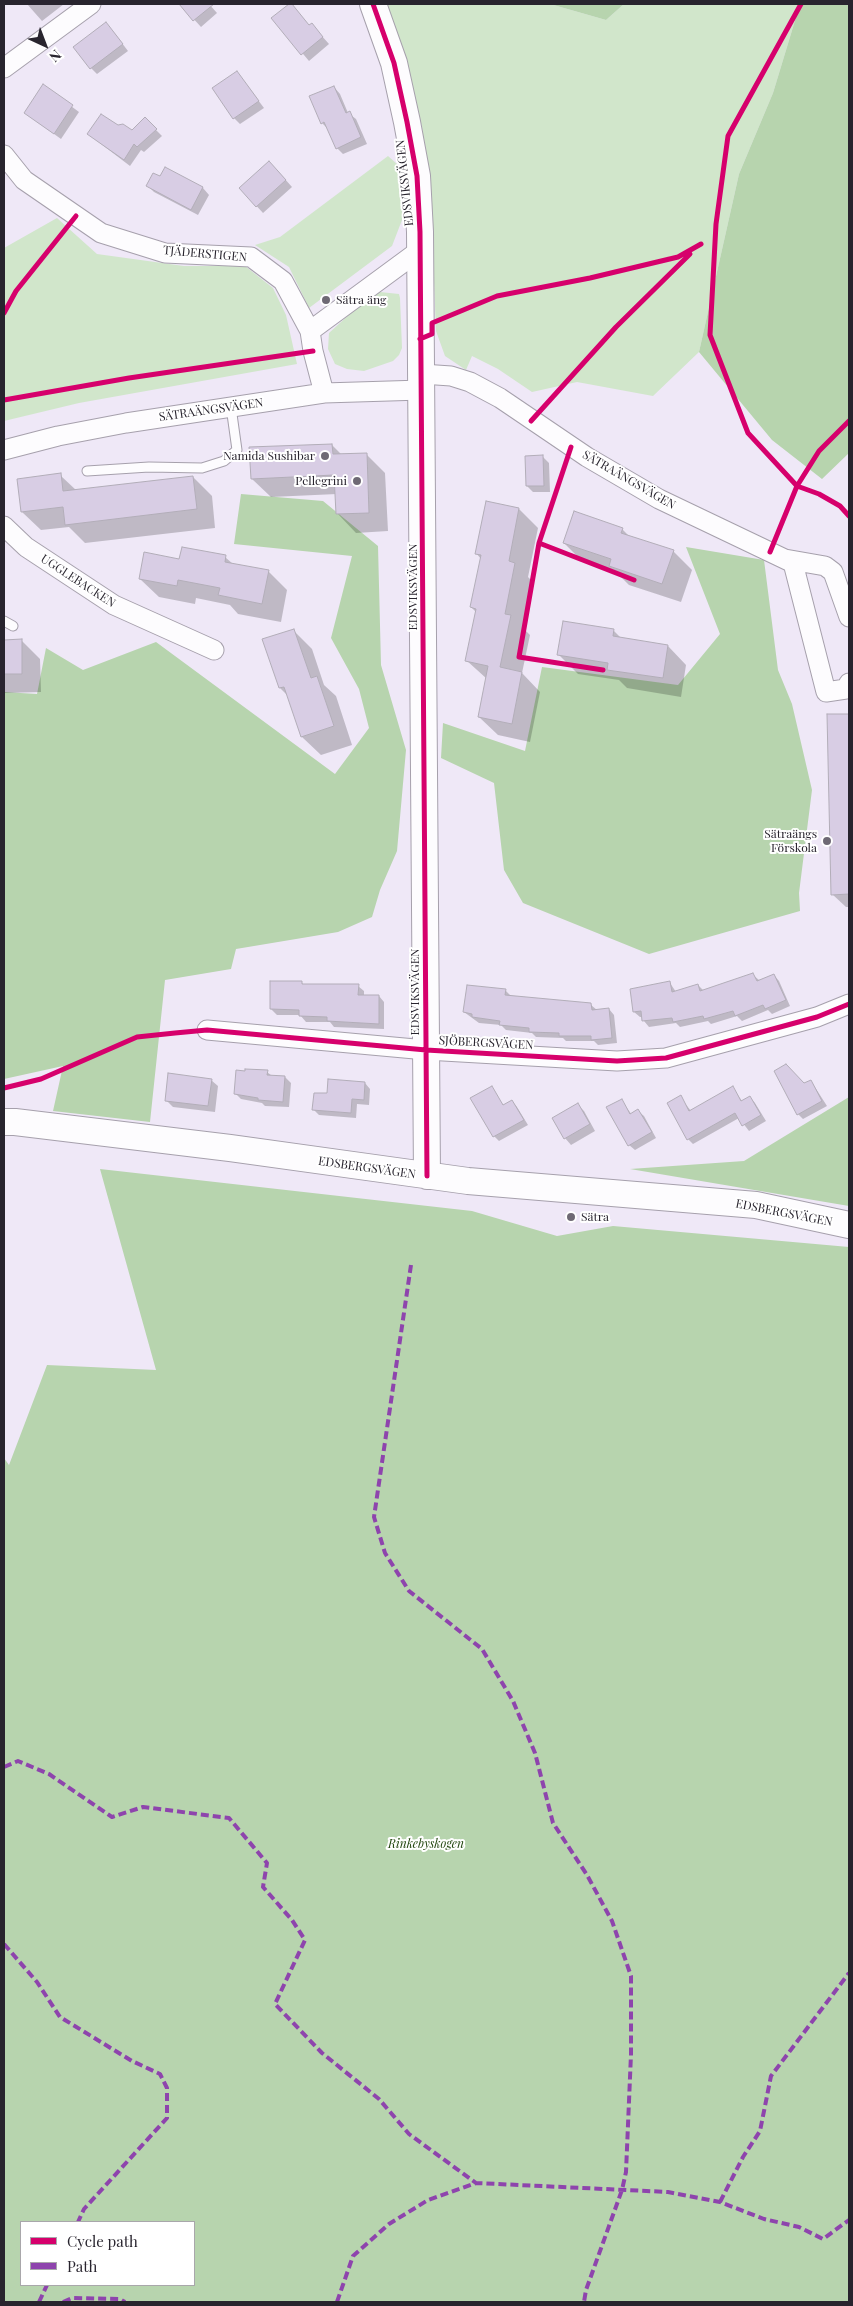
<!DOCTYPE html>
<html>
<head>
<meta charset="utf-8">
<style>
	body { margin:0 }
	#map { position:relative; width:853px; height:2306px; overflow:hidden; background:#efe8f7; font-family:"Playfair Display",serif }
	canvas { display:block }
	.frame { position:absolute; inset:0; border:5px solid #28242e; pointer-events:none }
	.legend { position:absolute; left:20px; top:2221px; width:175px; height:65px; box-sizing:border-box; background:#fff; border:1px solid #a9a7ab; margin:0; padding:6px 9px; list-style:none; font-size:15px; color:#28242e }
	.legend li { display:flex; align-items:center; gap:10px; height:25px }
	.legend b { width:25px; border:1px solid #a9a7ab }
	.north { position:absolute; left:20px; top:20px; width:50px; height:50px; -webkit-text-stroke:4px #fff; paint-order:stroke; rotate:137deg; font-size:14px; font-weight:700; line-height:20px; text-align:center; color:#28242e }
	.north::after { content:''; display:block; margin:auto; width:18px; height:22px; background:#28242e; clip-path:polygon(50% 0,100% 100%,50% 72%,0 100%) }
</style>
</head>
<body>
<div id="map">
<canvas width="853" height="2306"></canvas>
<div class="frame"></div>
<ul class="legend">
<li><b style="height:6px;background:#d6006c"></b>Cycle path</li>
<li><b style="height:6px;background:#8e44ad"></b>Path</li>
</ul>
<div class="north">N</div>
</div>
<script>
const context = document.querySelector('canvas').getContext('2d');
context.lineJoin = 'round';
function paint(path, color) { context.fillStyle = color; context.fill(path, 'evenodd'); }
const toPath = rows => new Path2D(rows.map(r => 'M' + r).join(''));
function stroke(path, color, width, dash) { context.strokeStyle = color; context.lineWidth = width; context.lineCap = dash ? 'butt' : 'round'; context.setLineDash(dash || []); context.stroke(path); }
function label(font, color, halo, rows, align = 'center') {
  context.font = font + ' "Playfair Display",serif'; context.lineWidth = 4; context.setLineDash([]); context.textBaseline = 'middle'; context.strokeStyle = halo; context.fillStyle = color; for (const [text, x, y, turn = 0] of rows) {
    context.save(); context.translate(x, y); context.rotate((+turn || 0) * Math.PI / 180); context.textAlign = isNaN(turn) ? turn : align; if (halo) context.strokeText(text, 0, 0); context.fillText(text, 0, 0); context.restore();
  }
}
paint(toPath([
	[385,4,550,4,606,20,624,4,800,4,773,93,739,174,699,352,653,396,577,382,532,392,498,369,472,356,466,370,445,356,436,331,433,257,422,127],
	[388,156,397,164,402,205,402,220,392,246,309,308,289,267,255,245,280,237],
	[57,218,97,254,184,266,245,266,273,288,286,315,297,364,79,403,4,421,4,248],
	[380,292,399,294,400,298,402,348,399,355,393,361,364,371,347,369,335,364,328,349,329,333,353,311]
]), '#d1e6cb');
paint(toPath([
	[550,4,624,4,606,20],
	[800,4,849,4,849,453,822,479,772,440,699,352,739,174,773,93],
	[241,494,323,501,378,546,381,665,406,750,397,851,380,890,372,917,338,932,236,949,231,969,165,980,150,1122,53,1111,63,1066,4,1079,4,692,37,694,46,648,83,670,156,642,335,774,369,728,359,689,331,638,352,556,234,544],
	[686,547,764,560,778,670,792,704,812,790,799,893,800,911,649,954,523,903,504,870,494,783,441,758,443,723,525,751,542,667,678,685,720,634],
	[849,1097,849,1206,630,1169,744,1161],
	[100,1169,472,1211,557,1236,613,1226,849,1247,849,2302,4,2302,4,1458,9,1465,47,1365,156,1370],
	[194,2222,194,2285,21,2285,21,2222]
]), '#b7d4ae');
paint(toPath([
	[27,4,64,4,42,21],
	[180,4,209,4,217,13,201,27],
	[273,18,310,26,312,25,329,44,309,61],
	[112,30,128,51,97,74,91,68],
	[237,72,264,108,240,124,234,118],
	[44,86,79,112,61,139,25,113],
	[334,87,340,94,348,113,356,119,367,144,343,154,337,148,329,130,322,123],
	[145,119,162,136,144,152,141,150,130,166,88,134,117,127,132,131],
	[166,169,203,188,209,195,198,215,154,192,147,185,161,178],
	[276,169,292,187,263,213,240,188],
	[332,445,342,455,366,454,385,473,388,531,356,533,338,514,337,494,271,497,252,479],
	[543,457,549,463,550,492,533,492,527,486],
	[60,475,77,491,193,477,212,496,215,528,85,543,69,527,41,530,22,512],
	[486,502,519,509,538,528,528,577,534,583,524,629,530,635,522,673,540,692,530,742,498,735,479,717,487,679,466,660,476,612,471,607,481,559,476,553],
	[622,529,630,537,673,551,692,570,681,602,629,585,617,573,583,562,564,543],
	[225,557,233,564,268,571,287,590,281,622,238,614,230,605,196,598,195,604,159,597,140,579,180,560],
	[293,630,312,649,324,685,336,696,352,745,321,755,302,737,288,696,280,688],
	[614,631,622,639,668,646,686,665,681,697,627,688,619,680,578,674,559,655],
	[21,640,40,659,41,692,4,693,4,641],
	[849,715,849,907,846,907,832,894,828,716],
	[753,975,759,980,774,975,779,981,790,1006,772,1014,768,1010,742,1021,737,1016,711,1024,708,1021,680,1027,676,1023,649,1027,644,1021,643,1017,640,1017,634,1012,670,983,676,992,698,985,704,991],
	[301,982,305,986,358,986,364,991,364,996,379,996,384,1002,384,1029,334,1027,330,1022,306,1022,300,1015,277,1015,271,1009],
	[505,990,511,996,591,1005,597,1010,609,1009,614,1015,617,1043,598,1045,594,1041,566,1041,563,1038,536,1037,532,1033,506,1030,501,1025,479,1023,464,1012],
	[267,1072,272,1076,285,1077,291,1083,289,1107,265,1106,262,1103,241,1099,235,1093],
	[211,1080,218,1086,215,1112,173,1107,166,1100],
	[811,1081,827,1106,803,1119,798,1114,804,1085],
	[365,1083,370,1089,369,1105,357,1104,356,1118,319,1115,314,1110,328,1095],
	[732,1087,742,1101,750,1097,755,1103,766,1121,749,1131,739,1118,693,1144,688,1139,680,1097,691,1111],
	[491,1088,504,1106,512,1101,517,1107,528,1125,499,1141,494,1136],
	[621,1100,632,1115,638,1111,644,1116,656,1138,635,1150,629,1145],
	[578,1105,584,1111,595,1131,571,1145,565,1138]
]), '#0003');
const building = toPath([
	[179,4,214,4,193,21,179,4],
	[289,4,292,4,309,25,312,23,323,37,301,55,271,18,289,4],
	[106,22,123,44,90,69,73,47,106,22],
	[237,71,259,101,233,119,212,88,237,71],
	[43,84,73,105,54,134,24,113,43,84],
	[334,86,346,113,350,111,361,137,336,149,324,122,321,124,309,96,334,86],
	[101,114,118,125,123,124,132,130,145,117,157,129,137,147,134,144,124,160,87,134,101,114],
	[269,161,286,180,256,207,239,188,269,161],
	[165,167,203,187,191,210,146,186,153,173,160,176,165,167],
	[332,444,333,454,367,453,369,513,336,514,334,475,251,479,249,447,332,444],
	[543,455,544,486,526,486,525,456,543,455],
	[61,473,63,491,193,476,197,509,65,525,63,507,21,512,17,479,61,473],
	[486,501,519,508,509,561,515,563,505,614,511,615,500,667,522,672,512,724,478,717,488,666,465,661,476,609,470,607,481,555,475,554,486,501],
	[574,511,623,528,621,533,674,550,662,584,609,566,611,559,563,543,574,511],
	[182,547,226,555,225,562,269,570,262,604,218,595,220,588,178,580,177,586,139,579,144,552,179,559,182,547],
	[563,621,614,629,613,636,668,645,663,678,607,670,608,663,557,655,563,621],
	[294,629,311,678,317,676,334,726,301,737,284,687,279,688,262,639,294,629],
	[22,639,22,674,4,674,4,640,22,639],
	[827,714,849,714,849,894,831,895,827,714],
	[753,973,757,981,774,974,786,1000,765,1009,763,1005,735,1016,733,1011,704,1019,703,1016,673,1022,672,1018,642,1021,641,1011,633,1012,630,989,670,981,672,992,698,984,700,991,753,973],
	[270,981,302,981,302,984,359,984,358,995,379,995,379,1024,327,1021,327,1017,299,1016,299,1010,270,1009,270,981],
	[467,985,506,989,505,995,591,1003,592,1010,609,1008,612,1038,591,1040,591,1036,559,1036,559,1033,529,1032,529,1028,499,1025,500,1021,472,1017,472,1014,463,1012,467,985],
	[786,1064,804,1083,811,1080,822,1101,797,1115,774,1071,786,1064],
	[245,1069,268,1070,267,1075,285,1076,283,1102,258,1100,258,1098,234,1094,236,1070,245,1071,245,1069],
	[168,1073,212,1079,208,1106,165,1101,168,1073],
	[328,1079,365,1082,364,1100,352,1099,351,1113,312,1110,314,1093,327,1093,328,1079],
	[492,1086,503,1105,512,1100,524,1120,493,1137,470,1098,492,1086],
	[733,1086,741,1101,750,1096,761,1115,742,1126,735,1113,687,1140,667,1103,681,1095,689,1111,733,1086],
	[622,1099,630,1114,638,1109,652,1132,628,1146,606,1107,622,1099],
	[578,1103,590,1124,564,1139,552,1118,578,1103]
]);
paint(building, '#d8cde4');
stroke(building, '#b2adb8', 1);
const lane = toPath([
	[87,471,149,467,202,468,224,461,237,450,231,407],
	[4,621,13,626]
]);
const street = toPath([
	[4,68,91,4],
	[4,155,24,180,101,233,165,253,251,257,283,281,310,331,313,351,324,393],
	[310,331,420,250],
	[422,374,451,376,470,382,500,398,587,457,659,499,793,563,826,692,846,689,849,683],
	[4,450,58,436,126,423,324,393,422,390],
	[4,526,26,547,114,605,214,650],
	[785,559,825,566,833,572,849,617],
	[207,1030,426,1050,617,1061,666,1058,817,1017,849,1004]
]);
const secondary = toPath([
	[373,4,394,63,407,122,417,176,420,232,427,1176],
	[4,1122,15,1122,230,1148,468,1181,756,1205,849,1225]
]);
stroke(lane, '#a6a0ac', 11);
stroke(street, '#a6a0ac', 21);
stroke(secondary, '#a6a0ac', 28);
stroke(lane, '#fdfcfe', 9);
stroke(street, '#fdfcfe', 19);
stroke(secondary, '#fdfcfe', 26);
stroke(toPath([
	[411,1265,374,1517,385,1553,409,1591,482,1649,513,1701,535,1753,553,1823,587,1875,612,1921,631,1976,631,2054,626,2172,622,2190,586,2290,584,2302],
	[4,1767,18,1761,49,1774,112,1817,143,1807,229,1818,267,1863,263,1887,292,1920,305,1940,275,2004,322,2053,379,2099,409,2134,476,2183],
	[4,1944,37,1982,60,2017,132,2061,160,2074,167,2088,167,2118,84,2209,78,2222],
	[720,2202,743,2157,760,2131,771,2076,849,1973],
	[39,2302,47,2285],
	[63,2302,72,2298,120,2299,125,2302],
	[337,2302,353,2256,389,2224,428,2200,476,2183,668,2192,720,2202,764,2219,799,2227,823,2239,849,2220]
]), '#8e44ad', 4, [8, 4]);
stroke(toPath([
	[373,4,394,63,407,122,417,176,420,232,427,1176],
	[801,4,728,136,716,224,710,335,748,433,797,486,819,494,840,506,849,516],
	[4,313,16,291,76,216],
	[420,339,432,334,432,323,497,296,590,278,678,257,701,244],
	[4,400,129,378,313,351],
	[531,421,616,327,690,254],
	[571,447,539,543,634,580],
	[539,543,519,657,603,670],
	[770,552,797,486,819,451,849,421],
	[4,1088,41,1079,137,1037,175,1033,207,1030,426,1050,617,1061,666,1058,817,1017,849,1004]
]), '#d6006c', 5);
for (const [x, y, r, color] of [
	[326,300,5,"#6e6974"],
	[325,456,5,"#6e6974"],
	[357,481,5,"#6e6974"],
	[827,841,5,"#6e6974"],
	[571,1217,5,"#6e6974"]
]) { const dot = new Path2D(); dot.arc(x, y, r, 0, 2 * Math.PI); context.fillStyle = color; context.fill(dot); stroke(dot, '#fff', 2); }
label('12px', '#28242e', '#fff', [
	["EDSVIKSVÄGEN",405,183,-96],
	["TJÄDERSTIGEN",205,254,5],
	["SÄTRAÄNGSVÄGEN",211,410,-8],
	["SÄTRAÄNGSVÄGEN",629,480,30],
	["UGGLEBACKEN",78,581,33],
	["EDSVIKSVÄGEN",413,587,-90],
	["EDSVIKSVÄGEN",415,992,-90],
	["SJÖBERGSVÄGEN",486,1043,3],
	["EDSBERGSVÄGEN",367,1168,8],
	["EDSBERGSVÄGEN",784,1213,11]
]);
label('12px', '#28242e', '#fff', [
	["Sätra äng",336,300,"left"],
	["Namida Sushibar",315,456],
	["Pellegrini",347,481],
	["Sätraängs",817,834],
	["Förskola",817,848],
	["Sätra",581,1217,"left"]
], 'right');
label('italic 12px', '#20450d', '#fff', [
	["Rinkebyskogen",426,1844]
]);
</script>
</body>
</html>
